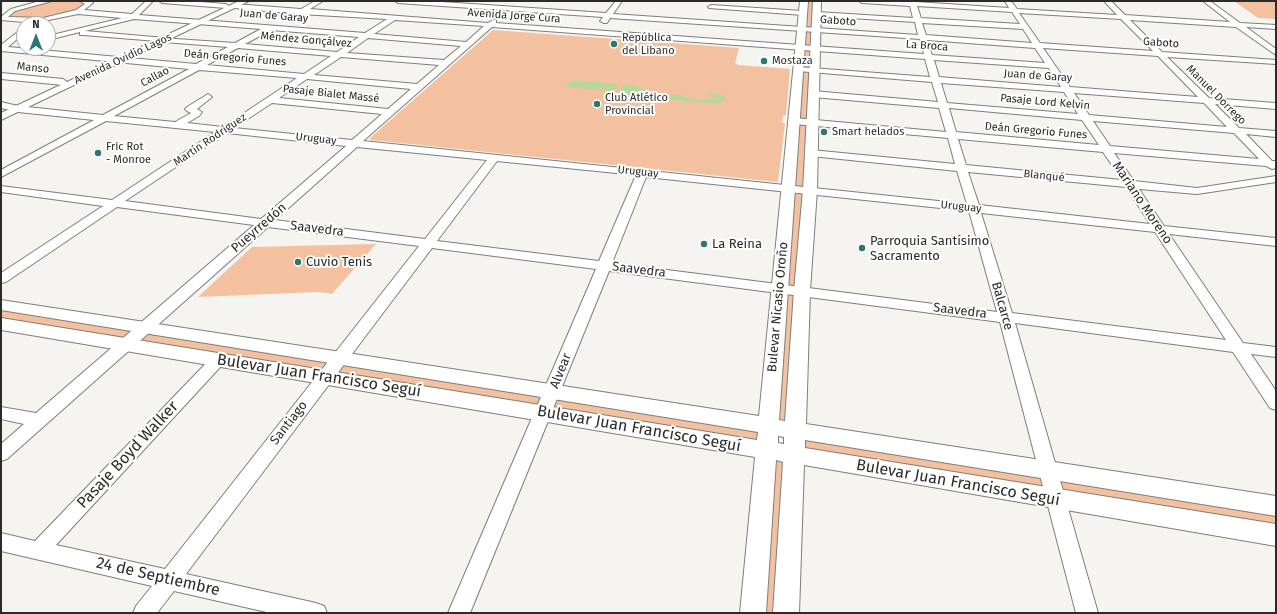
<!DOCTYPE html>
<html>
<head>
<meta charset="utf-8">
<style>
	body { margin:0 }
	#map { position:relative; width:1277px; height:614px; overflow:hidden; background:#f5f4f0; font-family:"Fira Sans",sans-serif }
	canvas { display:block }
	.frame { position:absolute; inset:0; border:2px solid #2b2b29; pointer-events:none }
	.north { position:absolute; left:16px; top:16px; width:40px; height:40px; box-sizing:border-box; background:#fff; border:1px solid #aaaaa9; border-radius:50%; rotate:0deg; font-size:11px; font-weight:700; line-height:16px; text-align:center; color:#2b2b29 }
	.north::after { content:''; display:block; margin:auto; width:14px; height:18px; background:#2d7671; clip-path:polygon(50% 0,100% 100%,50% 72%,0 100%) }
</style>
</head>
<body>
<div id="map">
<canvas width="1277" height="614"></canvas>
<div class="frame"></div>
<div class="north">N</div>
</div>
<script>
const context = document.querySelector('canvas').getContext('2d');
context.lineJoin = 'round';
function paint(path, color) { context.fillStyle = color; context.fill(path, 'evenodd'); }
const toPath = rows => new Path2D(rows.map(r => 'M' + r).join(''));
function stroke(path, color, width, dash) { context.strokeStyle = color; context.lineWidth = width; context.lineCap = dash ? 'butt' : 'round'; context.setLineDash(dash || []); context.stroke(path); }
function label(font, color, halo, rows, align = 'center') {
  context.font = font + ' "Fira Sans",sans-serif'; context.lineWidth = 4; context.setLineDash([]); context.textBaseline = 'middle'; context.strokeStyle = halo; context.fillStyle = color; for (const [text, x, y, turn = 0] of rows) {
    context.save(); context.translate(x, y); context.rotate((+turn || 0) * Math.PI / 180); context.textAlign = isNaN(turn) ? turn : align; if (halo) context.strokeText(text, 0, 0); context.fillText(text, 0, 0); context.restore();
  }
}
paint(toPath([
	[49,1,87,1,82,10,43,20,4,19,13,10],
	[804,1,817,1,796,431,1276,506,1276,535,794,455,786,613,753,613,766,451,1,324,1,305,768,427],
	[769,427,795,431,794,455,767,450],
	[1234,1,1276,1,1276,19,1258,18],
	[493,30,739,48,735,63,738,65,790,69,786,115,783,116,782,122,785,124,778,182,371,140,370,138],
	[376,244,332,294,318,292,198,297,252,247]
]), '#f3c19f');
paint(toPath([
	[572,80,618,84,613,91,566,87],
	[624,84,636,86,653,93,663,96,680,95,686,98,715,100,718,100,719,98,712,97,707,94,716,94,725,96,726,100,716,104,650,98,620,92]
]), '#b6d89c');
const minor = toPath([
	[40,1,52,1,15,11,8,17,43,18,76,10,85,4,80,1,90,1,93,3,84,10,132,14,146,1,153,1,139,15,365,33,387,19,300,14,234,8,231,6,234,4,301,9,315,1,323,1,310,9,488,23,493,20,496,20,496,23,924,54,920,39,610,18,607,23,604,23,600,21,603,17,398,3,395,1,427,1,606,13,616,1,622,1,613,14,918,35,915,22,817,16,814,14,817,12,913,18,910,6,862,3,859,1,915,1,916,2,1009,8,1005,1,1011,1,1017,9,1117,15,1104,1,1111,1,1125,15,1230,22,1203,1,1210,1,1240,23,1276,25,1276,29,1246,27,1276,49,1276,55,1236,27,1130,20,1162,52,1276,60,1276,64,1167,57,1209,98,1276,103,1276,109,1215,104,1239,128,1276,131,1276,137,1246,134,1272,161,1276,161,1276,168,1272,169,1266,166,1114,153,1134,181,1197,188,1276,176,1276,182,1197,194,1139,189,1164,226,1276,238,1276,246,1169,234,1243,343,1276,347,1276,357,1251,354,1276,391,1276,410,1270,408,1233,352,1015,323,1098,613,1076,613,1000,322,609,271,470,613,448,613,596,269,432,248,186,574,316,603,324,606,327,613,271,613,174,591,157,613,133,613,136,606,152,586,1,551,1,533,35,541,213,356,218,355,223,356,226,360,223,364,56,545,165,569,419,246,268,227,7,459,1,461,1,444,24,424,1,419,1,407,36,413,254,225,117,207,6,282,1,283,1,273,103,206,1,192,1,186,112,200,215,132,106,121,1,177,1,170,94,120,18,112,1,108,1,102,18,106,103,115,189,69,1,51,1,45,24,27,24,33,8,47,196,64,228,47,164,42,160,40,161,38,235,43,261,29,134,19,85,31,154,37,157,37,157,41,83,35,80,35,80,32,48,40,48,36,122,18,78,14,34,23,1,20,2,16,11,9,40,1],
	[917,6,1012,12,1020,24,921,18,917,6],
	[1019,13,1121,19,1153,51,1040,43,1019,13],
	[395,20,484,26,466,42,374,34,395,20],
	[922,23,1023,29,1032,43,926,35,922,23],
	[492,27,925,59,930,77,798,67,794,69,798,71,932,82,938,102,813,91,809,94,813,97,939,108,946,132,794,118,789,121,794,124,948,138,955,164,811,150,806,153,811,156,957,171,967,204,363,141,492,27],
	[271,30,359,37,337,52,245,44,271,30],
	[368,38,461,46,444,60,347,53,368,38],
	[927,40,1035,48,1045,63,932,55,927,40],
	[238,48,331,56,304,74,207,65,238,48],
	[1043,48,1158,56,1198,97,1070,87,1043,48],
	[341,57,439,65,417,84,314,75,341,57],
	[934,60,1049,68,1061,87,939,77,934,60],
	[199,70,297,78,223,127,187,123,199,116,202,112,197,109,212,97,208,94,187,107,185,109,187,111,191,113,175,122,114,116,199,70],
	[307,79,411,89,388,109,279,98,307,79],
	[941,83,1064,92,1078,114,947,103,941,83],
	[1074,93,1204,103,1227,127,1089,115,1074,93],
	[272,103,382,114,352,140,234,128,272,103],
	[949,108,1082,120,1099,145,956,132,949,108],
	[1093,121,1234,133,1259,159,1110,146,1093,121],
	[227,133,346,146,261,219,125,201,227,133],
	[958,139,1103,152,1122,180,966,165,958,139],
	[357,147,487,160,425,239,275,220,357,147],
	[497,161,636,175,599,261,437,241,497,161],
	[968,172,1126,187,1150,224,979,205,968,172],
	[646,177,969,211,997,312,612,263,646,177],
	[981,213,1155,232,1226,340,1012,313,981,213],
	[159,1,188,1,226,4,229,6,226,8,162,3,159,1],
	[711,5,803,11,806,13,803,15,709,8,708,7,711,5],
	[1,73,63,79,67,82,63,85,1,79,1,73]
]);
const major = toPath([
	[239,1,249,1,1,120,1,113,239,1],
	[800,1,808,1,779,420,785,421,794,291,803,190,813,1,821,1,817,190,810,291,806,424,1276,496,1276,516,805,440,805,448,1276,524,1276,546,804,465,799,613,773,613,783,462,776,460,766,613,740,613,755,457,1,330,1,318,757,440,758,432,1,310,1,300,759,416,800,1],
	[778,436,784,437,784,444,778,443,778,436]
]);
stroke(minor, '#7f7e7a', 2);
stroke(major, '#7f7e7a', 2);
paint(minor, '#fff');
paint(major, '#fff');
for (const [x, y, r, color] of [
	[614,44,4,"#2d7671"],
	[764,61,4,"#2d7671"],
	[597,104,4,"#2d7671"],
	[824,132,4,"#2d7671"],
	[98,153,4,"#2d7671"],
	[704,244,4,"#2d7671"],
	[862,248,4,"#2d7671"],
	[298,262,4,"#2d7671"]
]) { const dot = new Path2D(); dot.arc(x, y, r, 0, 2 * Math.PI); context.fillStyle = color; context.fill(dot); stroke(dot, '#fff', 1.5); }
label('11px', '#2b2b29', '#fff', [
	["Juan de Garay",274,16,5],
	["Avenida Jorge Cura",514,16,4],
	["Gaboto",838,21,4],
	["Méndez Gonçálvez",306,40,5],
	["Gaboto",1161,43,4],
	["La Broca",927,46,4],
	["Deán Gregorio Funes",235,58,5],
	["Avenida Ovidio Lagos",123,59,-25],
	["Manso",33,68,6],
	["Juan de Garay",1038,76,4],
	["Callao",155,77,-28],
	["Pasaje Bialet Massé",331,94,6],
	["Manuel Dorrego",1216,95,45],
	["Pasaje Lord Kelvin",1045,102,5],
	["Deán Gregorio Funes",1036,131,5],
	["Uruguay",316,139,6],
	["Martín Rodríguez",210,140,-34],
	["Uruguay",638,172,6],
	["Blanqué",1044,176,6],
	["Uruguay",961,207,6]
]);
label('11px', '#2b2b29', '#fff', [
	["República",622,38],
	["del Libano",622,51],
	["Mostaza",772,61],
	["Club Atlético",605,98],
	["Provincial",605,111],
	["Smart helados",832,132],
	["Fric Rot",106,147],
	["- Monroe",106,160]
], 'left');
label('13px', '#2b2b29', '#fff', [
	["Mariano Moreno",1142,203,56],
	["Pueyrredón",259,228,-41],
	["Saavedra",317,229,7],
	["Saavedra",639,270,7],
	["Balcarce",1002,306,74],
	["Bulevar Nicasio Oroño",778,307,-85],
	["Saavedra",960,311,7],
	["Alvear",561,371,-68],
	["Santiago",289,423,-52]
]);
label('13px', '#2b2b29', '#fff', [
	["Parroquia Santísimo",870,241],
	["Sacramento",870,256],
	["La Reina",712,244],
	["Cuvio Tenis",306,262]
], 'left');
label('16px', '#2b2b29', '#fff', [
	["Bulevar Juan Francisco Seguí",319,376,9],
	["Bulevar Juan Francisco Seguí",639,429,10],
	["Pasaje Boyd Walker",128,455,-47],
	["Bulevar Juan Francisco Seguí",958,483,10],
	["24 de Septiembre",158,577,13]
]);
</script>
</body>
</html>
